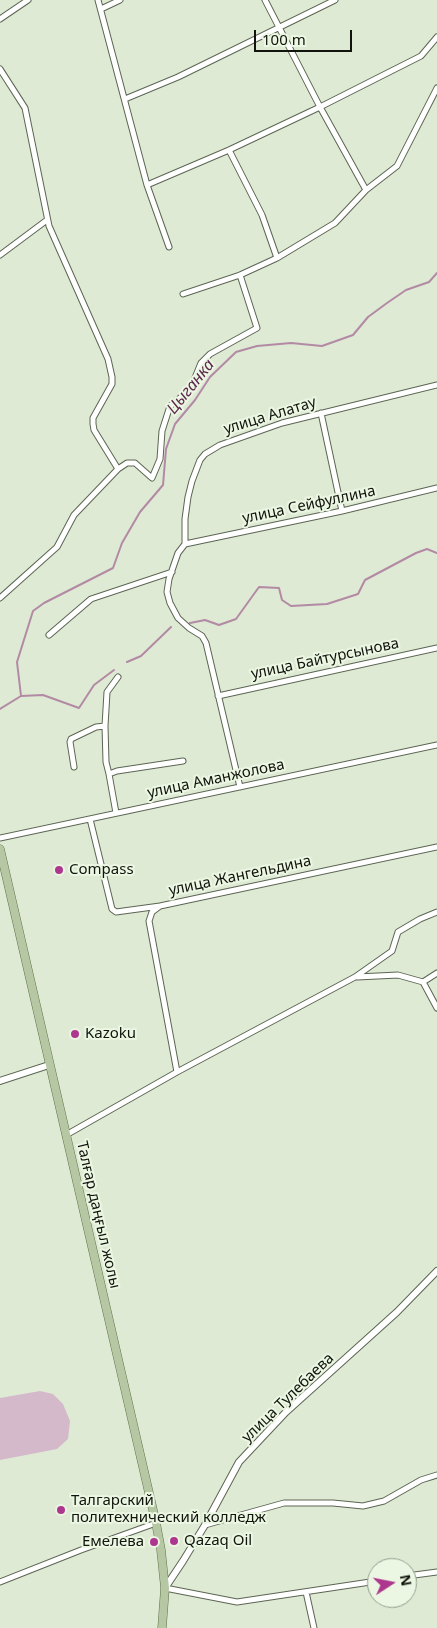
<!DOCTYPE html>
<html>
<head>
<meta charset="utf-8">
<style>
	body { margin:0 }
	#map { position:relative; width:437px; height:1628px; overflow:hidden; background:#dfead5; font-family:"Noto Sans",sans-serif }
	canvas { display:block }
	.north { position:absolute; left:367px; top:1558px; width:50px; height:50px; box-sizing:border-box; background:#ecf7e3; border:1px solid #949c8d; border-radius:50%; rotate:79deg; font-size:14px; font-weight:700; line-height:20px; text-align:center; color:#11140d }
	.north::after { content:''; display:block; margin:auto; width:18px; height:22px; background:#ae378e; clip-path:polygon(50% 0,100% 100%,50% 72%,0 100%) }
	.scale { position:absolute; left:254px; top:30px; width:98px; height:22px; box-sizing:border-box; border:2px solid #11140d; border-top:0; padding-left:6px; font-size:15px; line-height:18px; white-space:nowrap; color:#11140d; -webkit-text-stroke:4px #ecf7e3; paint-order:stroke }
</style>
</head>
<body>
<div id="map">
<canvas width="437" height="1628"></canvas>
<div class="north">N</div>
<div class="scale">100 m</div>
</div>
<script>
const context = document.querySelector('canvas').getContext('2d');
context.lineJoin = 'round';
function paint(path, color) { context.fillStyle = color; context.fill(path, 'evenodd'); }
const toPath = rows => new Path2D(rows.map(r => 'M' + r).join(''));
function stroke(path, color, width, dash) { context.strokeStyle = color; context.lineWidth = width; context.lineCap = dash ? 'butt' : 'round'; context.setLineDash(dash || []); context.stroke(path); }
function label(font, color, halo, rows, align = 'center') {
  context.font = font + ' "Noto Sans",sans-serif'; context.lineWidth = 4; context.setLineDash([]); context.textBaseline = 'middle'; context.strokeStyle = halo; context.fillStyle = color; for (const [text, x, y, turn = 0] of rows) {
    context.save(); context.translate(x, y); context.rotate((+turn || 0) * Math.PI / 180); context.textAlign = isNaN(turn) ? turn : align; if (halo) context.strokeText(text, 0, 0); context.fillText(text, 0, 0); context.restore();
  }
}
paint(toPath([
	[40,1391,53,1394,63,1404,70,1421,68,1439,57,1449,0,1460,0,1398]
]), '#d4b9ca');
stroke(toPath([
	[190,623,205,620,219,625,236,619,259,587,279,588,282,600,291,606,327,604,358,594,365,580,416,553,427,549,437,553],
	[127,662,141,656,171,627],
	[21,696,43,695,79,708,94,685,114,670],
	[0,709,21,696,17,662,33,611,44,603,113,568,122,543,140,512,163,485,166,449,175,424,195,400,210,377,236,352,257,346,291,343,322,346,353,335,368,317,387,303,406,290,429,282,437,273]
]), '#b28aa4', 2);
const minor = toPath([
	[98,0,147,185,169,247],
	[265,0,320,107,366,190],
	[101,9,120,0],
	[0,19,28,0],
	[0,69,25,108,49,226,108,359,112,377,112,384,93,418,93,424,94,430,118,469,74,515,57,547,0,598],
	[125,99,178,77,335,0],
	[229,150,262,215,277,258],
	[147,185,229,150,320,107,421,56,437,37],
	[0,255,47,220],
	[183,294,240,275,277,258,335,223,366,190,397,166,437,88],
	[321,413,342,511],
	[118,469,127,463,135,463,152,478,160,459,162,431,170,406,190,390,201,363,210,354,257,328,240,275],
	[185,544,342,511,437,488],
	[49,635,91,599,172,572],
	[218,696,437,648],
	[105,726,107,692,118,677],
	[74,767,70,742,71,739,96,727,105,726,106,762,109,774],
	[240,787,206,643,202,636,189,628,178,618,170,603,167,592,169,579,178,553,185,544,185,519,188,497,192,481,200,460,205,454,220,445,282,423,437,385],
	[116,813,109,774,117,771,183,761],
	[90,819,112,909,116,912,160,906],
	[0,838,437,745],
	[437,973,423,982,437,1008],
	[357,977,398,975,423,982],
	[177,1072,149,921,152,912,160,906,437,847],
	[66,1135,177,1072,355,977,392,951,398,932,420,919,437,912],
	[205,1525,284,1503,333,1503,363,1506,384,1501,421,1480,437,1475],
	[407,1576,437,1572],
	[0,1582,81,1550,156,1523],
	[165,1588,237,1602,377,1581],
	[306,1592,314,1628]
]);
const tertiary = toPath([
	[0,1081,49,1065],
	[165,1588,183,1561,205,1525,239,1462,286,1412,397,1312,437,1271]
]);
const primary = toPath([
	[0,849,156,1523,161,1550,165,1588,162,1628]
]);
stroke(minor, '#5c6553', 7);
stroke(tertiary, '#5c6553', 8);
stroke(primary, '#5d7146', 9);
stroke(minor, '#fff', 5);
stroke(tertiary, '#fff', 6);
stroke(primary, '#b6c8a3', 8);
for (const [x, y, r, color] of [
	[59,870,5,"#ae378e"],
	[75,1034,5,"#ae378e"],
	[61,1510,5,"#ae378e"],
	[174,1541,5,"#ae378e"],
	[154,1542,5,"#ae378e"]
]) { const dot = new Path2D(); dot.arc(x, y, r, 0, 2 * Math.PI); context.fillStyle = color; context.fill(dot); stroke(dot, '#ecf7e3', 2); }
label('15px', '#11140d', '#ecf7e3', [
	["улица Алатау",270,416,-17],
	["улица Сейфуллина",309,505,-12],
	["улица Байтурсынова",325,659,-12],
	["улица Аманжолова",216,779,-12],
	["улица Жангельдина",240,876,-12],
	["Талғар даңғыл жолы",98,1215,77],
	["улица Тулебаева",288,1398,-44]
]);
label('15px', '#11140d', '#ecf7e3', [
	["Compass",69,870],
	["Kazoku",85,1034],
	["Талгарский",71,1501],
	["политехнический колледж",71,1518],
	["Qazaq Oil",184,1541],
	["Емелева",144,1542,"right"]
], 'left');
label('italic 16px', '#5d294d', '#ecf7e3', [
	["Цыганка",191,387,-51]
]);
</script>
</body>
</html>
